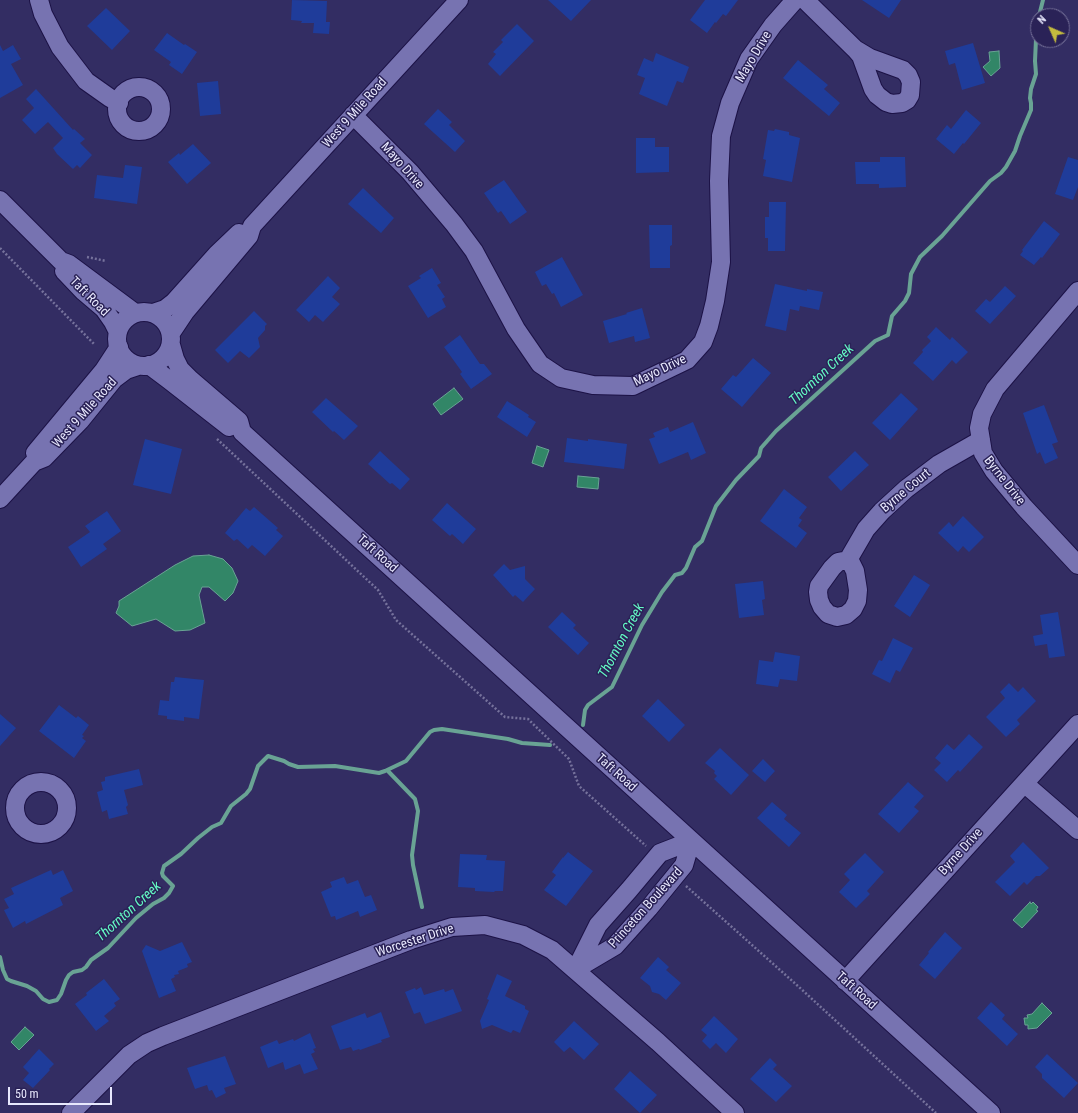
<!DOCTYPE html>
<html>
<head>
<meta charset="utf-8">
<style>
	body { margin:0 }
	#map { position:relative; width:1078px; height:1113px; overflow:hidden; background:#332d63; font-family:"Roboto Condensed",sans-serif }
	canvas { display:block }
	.north { position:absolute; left:1030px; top:8px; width:40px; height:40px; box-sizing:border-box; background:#2a2257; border:1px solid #767199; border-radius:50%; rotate:315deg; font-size:11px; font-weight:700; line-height:16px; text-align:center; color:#e8e8fd }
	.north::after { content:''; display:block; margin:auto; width:14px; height:18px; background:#c4bc3e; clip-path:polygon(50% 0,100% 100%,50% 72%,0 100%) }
	.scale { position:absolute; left:8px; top:1087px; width:104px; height:18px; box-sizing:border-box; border:2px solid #e8e8fd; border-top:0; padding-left:5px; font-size:12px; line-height:14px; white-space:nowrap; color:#e8e8fd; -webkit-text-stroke:3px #2a2257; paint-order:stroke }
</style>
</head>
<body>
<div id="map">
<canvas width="1078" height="1113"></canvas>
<div class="north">N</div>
<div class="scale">50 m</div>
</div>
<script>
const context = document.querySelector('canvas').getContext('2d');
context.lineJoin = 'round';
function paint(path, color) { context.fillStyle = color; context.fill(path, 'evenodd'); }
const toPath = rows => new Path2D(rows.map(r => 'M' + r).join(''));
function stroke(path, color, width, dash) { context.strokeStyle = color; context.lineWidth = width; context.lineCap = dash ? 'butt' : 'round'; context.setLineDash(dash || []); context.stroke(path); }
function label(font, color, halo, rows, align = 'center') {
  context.font = font + ' "Roboto Condensed",sans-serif'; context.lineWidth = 3; context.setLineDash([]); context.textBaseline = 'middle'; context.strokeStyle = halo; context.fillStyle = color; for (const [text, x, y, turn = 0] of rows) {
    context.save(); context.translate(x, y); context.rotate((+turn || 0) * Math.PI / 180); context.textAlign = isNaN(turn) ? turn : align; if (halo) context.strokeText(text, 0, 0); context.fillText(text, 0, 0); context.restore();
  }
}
const water = toPath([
	[999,51,1000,68,991,76,983,67,990,61,989,52,999,51],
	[454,388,463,399,441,415,433,404,454,388],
	[537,446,549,450,543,467,532,463,537,446],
	[578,476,599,478,598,489,577,487,578,476],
	[209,555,223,559,232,568,238,581,233,593,225,601,209,587,202,587,199,595,205,623,190,630,175,631,156,619,132,626,116,613,119,606,119,601,175,565,193,556,209,555],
	[1030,902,1031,904,1033,902,1038,907,1036,910,1038,911,1022,928,1013,920,1030,902],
	[1042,1003,1052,1013,1037,1028,1028,1029,1028,1025,1025,1025,1024,1018,1028,1018,1027,1015,1032,1014,1042,1003],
	[25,1027,34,1035,19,1050,11,1042,25,1027]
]);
paint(water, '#328667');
stroke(water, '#69a394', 1);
stroke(toPath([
	[1039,16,1043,0],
	[583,725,585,710,588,705,612,687,642,625,662,592,675,575,682,573,686,568,695,547,702,541,716,506,736,480,759,456,761,448,776,431,875,341,888,335,892,316,905,301,909,293,911,274,920,257,942,236,990,181,1001,173,1006,167,1015,151,1020,136,1031,110,1031,103,1030,98,1031,89,1036,74,1035,61,1036,39,1038,30],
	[387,770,415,799,418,811,412,855,413,865,422,907],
	[0,957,3,970,7,979,11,981,27,986,36,991,43,999,49,1002,57,1000,61,994,66,980,69,975,73,972,82,970,86,967,91,960,108,948,136,918,153,904,164,898,169,893,173,886,163,876,162,873,164,866,181,854,198,838,212,827,221,823,231,806,246,794,250,789,258,766,268,756,284,761,289,764,298,767,335,766,379,773,385,771,406,761,430,732,434,730,442,729,508,739,522,743,550,745]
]), '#69a394', 4);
paint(toPath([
	[292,0,327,1,326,22,330,22,329,34,313,33,314,23,301,23,302,21,291,20],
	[548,0,591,0,571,21],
	[705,0,738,0,726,16,723,14,716,23,715,22,707,33,690,20],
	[862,0,901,0,889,18],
	[106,8,130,31,112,50,87,26],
	[517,24,534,41,500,76,488,64,496,54,493,52,503,42,501,40],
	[167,33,184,45,185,44,197,52,182,74,169,65,171,62,154,50],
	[973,43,985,83,962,90,955,63,949,65,945,51],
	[0,45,3,51,13,45,21,59,11,64,23,85,0,98],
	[656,53,689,67,683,83,677,81,667,106,639,94,645,78,637,75,644,58,653,62],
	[798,60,828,85,824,89,840,103,829,116,783,78],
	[218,81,221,114,200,116,197,83],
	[36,89,73,130,74,129,85,139,80,143,92,155,80,168,77,165,73,169,57,154,53,148,63,138,48,122,35,134,22,120,34,108,26,99],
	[438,109,452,122,449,125,465,141,455,152,424,124],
	[966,110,981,123,964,144,963,143,954,154,936,139,947,125,951,129],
	[775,129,789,132,789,135,800,138,792,182,763,176,766,160,763,159,768,130,774,131],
	[636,138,655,138,655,147,669,147,669,172,636,173],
	[193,144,211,163,187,184,168,162,179,153,180,155],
	[880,157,905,157,906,187,879,188,879,184,856,184,855,162,880,162],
	[1068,157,1078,160,1078,187,1073,200,1055,194],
	[125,165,142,167,137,204,94,198,97,175,123,178],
	[504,180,527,212,510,224,501,211,498,213,484,193],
	[363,188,394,218,381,233,348,204],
	[769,202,786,202,785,251,768,251,768,238,765,238,765,217,769,217],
	[1044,221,1060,234,1042,258,1041,257,1034,265,1020,255,1023,251,1022,250],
	[649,225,672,225,672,245,670,246,670,268,650,268],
	[562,257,583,295,561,307,554,293,552,294,546,284,542,286,535,272],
	[432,268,441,283,437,285,445,297,442,299,446,307,428,318,408,286,421,278,419,276],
	[328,276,340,288,332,297,340,304,323,322,315,315,309,322,296,310],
	[775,284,807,291,807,289,823,292,819,310,800,306,799,311,790,309,786,331,765,326],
	[1005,286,1016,296,990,324,975,311,986,299,990,302],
	[642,308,650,338,635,342,634,336,609,343,603,321,627,314,626,313],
	[254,311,267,324,265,326,265,330,258,338,260,347,249,358,240,351,228,363,215,350],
	[936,327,950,340,952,337,968,352,956,364,952,360,933,381,913,363,923,352,922,350,931,341,927,337],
	[460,335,480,364,484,364,492,374,471,389,460,374,462,372,444,347],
	[753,358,771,373,742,407,721,389,733,375,736,377],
	[901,393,918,409,890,440,872,423],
	[326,398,358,426,344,440,334,431,333,432,312,412],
	[507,401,529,415,528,417,536,422,527,437,497,417],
	[1044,405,1058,442,1052,444,1058,458,1045,464,1040,452,1037,454,1023,413],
	[693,422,706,453,691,460,688,452,659,464,649,439,655,437,653,433,668,427,670,432],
	[567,438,588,441,588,439,627,444,624,469,564,462],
	[145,439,182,449,171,494,133,485],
	[380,451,410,479,400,490,392,483,390,484,368,464],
	[855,451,869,465,841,491,828,477],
	[784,489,807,507,799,518,802,520,798,526,807,533,796,548,760,521],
	[447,503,476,529,463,544,452,534,450,536,432,520],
	[254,507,278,528,276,530,283,536,265,556,252,545,248,549,237,539,234,541,225,533,246,508,250,511],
	[107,511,121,531,103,544,107,549,81,567,68,547,90,532,85,526],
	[963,516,984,537,969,552,963,546,958,552,938,533,949,522,953,527],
	[504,564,510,570,525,566,525,579,535,589,523,602,515,595,513,597,493,575],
	[914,575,930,585,910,617,894,606],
	[763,581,765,599,762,600,764,615,739,618,735,584],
	[562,612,576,625,573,628,589,643,578,655,548,627],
	[1058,612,1065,656,1049,658,1047,644,1035,646,1033,636,1043,634,1040,615],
	[893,638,913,648,900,672,896,670,890,683,872,674,879,660,882,661],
	[775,652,800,656,797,681,780,679,778,687,756,684,759,660,773,662],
	[175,677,204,680,199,719,184,717,184,721,167,719,167,716,158,715,160,700,169,701,171,682,174,682],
	[1009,683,1018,692,1023,687,1036,701,1017,720,1020,724,1006,737,986,717,1005,698,1000,692],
	[658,699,685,725,669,742,642,716],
	[59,705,76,718,78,716,89,725,82,735,84,736,82,738,86,741,74,758,39,731],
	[0,714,16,728,0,746],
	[969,734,983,747,960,772,958,770,947,782,934,770,941,763,935,758,947,744,954,750],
	[720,748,749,775,731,795,714,779,717,776,714,773,715,771,705,763],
	[763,759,775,771,765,782,752,771],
	[139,769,143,785,124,790,128,805,126,807,128,814,109,819,107,810,102,812,97,792,103,790,101,782,105,781,105,777],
	[908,782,924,796,914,807,919,811,899,833,878,814],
	[772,802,787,815,784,819,801,833,789,847,757,818],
	[1023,842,1049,868,1040,876,1036,876,1027,885,1024,882,1010,896,995,882,1015,862,1010,856],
	[568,852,593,871,566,906,544,890,556,875,552,872,563,857,563,858],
	[865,853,884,872,867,891,870,894,856,908,839,892,850,880,844,874],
	[460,854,487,855,486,860,505,861,503,891,495,891,494,892,475,891,475,888,458,887],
	[51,870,53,875,63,870,73,891,60,898,63,905,26,924,25,921,13,928,4,910,9,908,4,899,14,894,11,888],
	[344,877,347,884,358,880,365,897,371,895,377,910,360,917,358,911,336,920,335,916,331,917,321,892,332,887,330,882],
	[945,932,962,948,935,979,919,965,929,953,928,952],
	[182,942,192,962,187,964,188,967,178,971,179,974,174,975,175,977,171,979,176,991,159,998,142,951,146,945,160,951],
	[658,957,669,967,666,970,681,983,666,1000,659,994,652,992,650,986,640,978],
	[497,974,512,981,505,996,525,1006,525,1009,529,1011,520,1033,513,1030,511,1033,492,1025,482,1029,480,1021,489,1000,487,999],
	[104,979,120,999,114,1003,116,1006,104,1016,109,1021,96,1031,75,1004,87,995,86,993],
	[421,987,424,995,444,989,445,992,453,989,462,1011,425,1024,420,1012,414,1014,405,992,415,988,416,990],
	[991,1002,1005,1015,1002,1019,1018,1034,1007,1046,977,1018],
	[381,1012,390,1037,381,1040,382,1042,360,1050,359,1049,353,1051,351,1047,340,1050,331,1026,365,1013,367,1018],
	[714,1016,738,1039,726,1053,716,1043,710,1049,702,1041,707,1035,701,1030],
	[574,1021,599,1044,584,1060,570,1047,564,1052,554,1042],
	[310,1033,316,1048,313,1049,315,1052,311,1054,318,1069,304,1074,300,1064,285,1070,283,1062,268,1068,260,1047,277,1040,279,1044,293,1039,294,1041],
	[39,1049,54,1064,49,1069,50,1070,33,1088,23,1080,29,1073,23,1067],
	[1047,1054,1078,1083,1064,1098,1042,1078,1042,1074,1035,1067],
	[225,1056,236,1084,224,1088,226,1093,216,1098,212,1090,209,1091,207,1085,195,1089,187,1068],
	[770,1058,777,1065,773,1069,792,1086,776,1102,750,1079],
	[630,1071,657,1095,640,1113,614,1089]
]), '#1f3c9a');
const minor = toPath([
	[39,0,43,14,60,47,86,81,110,98,119,103],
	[805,0,855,49,861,56,873,89,877,95,886,102,892,104,902,103,907,100,910,95,911,82,908,75,903,70,870,58,855,49],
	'117 109a22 22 0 1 1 44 0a22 22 0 1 1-44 0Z',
	[353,115,410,172,454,224,474,251,516,329,540,364,561,378,593,385,633,386,687,360,703,342,709,326,715,301,721,262,719,181,721,136,730,103,749,59,773,25,795,0],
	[0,200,61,261,69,264,135,313],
	[64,271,84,292,104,309,113,322,118,332],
	[1078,291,995,389,982,414,979,428,983,453,994,471,1024,507,1078,565],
	'117 339a27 27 0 1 1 54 0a27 27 0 1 1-54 0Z',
	[153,313,165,309,174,302,217,254,239,233],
	[171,333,185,312,249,236,252,226,459,0],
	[171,345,175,359,180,369,190,379,239,421,242,432,991,1113],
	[149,365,169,380,229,427],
	[35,453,104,370,119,347],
	[0,499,34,462,44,458,80,421,114,379,126,370,138,366],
	[848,560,866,529,882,511,906,489,939,464,981,440],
	[848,560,851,563,855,571,858,590,857,601,853,609,846,615,837,617,828,614,822,607,819,600,818,592,819,586,832,568,838,562,848,560],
	'15 808a26 26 0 1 1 52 0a26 26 0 1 1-52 0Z',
	[1025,784,1078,830],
	[576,969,598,925,629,890,660,853,691,841],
	[576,969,615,946,649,908,684,865,691,841],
	[845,981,1078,724],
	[71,1113,129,1055,147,1043,163,1036,411,940,452,927,485,925,523,935,552,950,658,1042,735,1113]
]);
stroke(minor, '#1c1246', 20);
stroke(toPath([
	[0,248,94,344],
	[87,257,106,261],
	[217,439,378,590,396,620,505,717,528,719,569,759,579,786,646,846],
	[686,886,799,987,936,1113]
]), '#76729c', 2.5, [2, 2]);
stroke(minor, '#7773b1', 18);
label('13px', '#e8e8fd', '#2a2257', [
	["Mayo Drive",754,57,-59],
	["West 9 Mile Road",355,113,-48],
	["Mayo Drive",402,166,48],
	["Taft Road",89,297,45],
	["Mayo Drive",660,371,-26],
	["West 9 Mile Road",85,413,-48],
	["Byrne Drive",1004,481,52],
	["Byrne Court",906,491,-40],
	["Taft Road",377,554,42],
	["Taft Road",616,773,42],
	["Byrne Drive",961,852,-48],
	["Princeton Boulevard",646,908,-48],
	["Worcester Drive",415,941,-18],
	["Taft Road",856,991,42]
]);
label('italic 14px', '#64fac4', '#2a2257', [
	["Thornton Creek",822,375,-43],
	["Thornton Creek",622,641,-62],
	["Thornton Creek",129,912,-42]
]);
</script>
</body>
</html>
